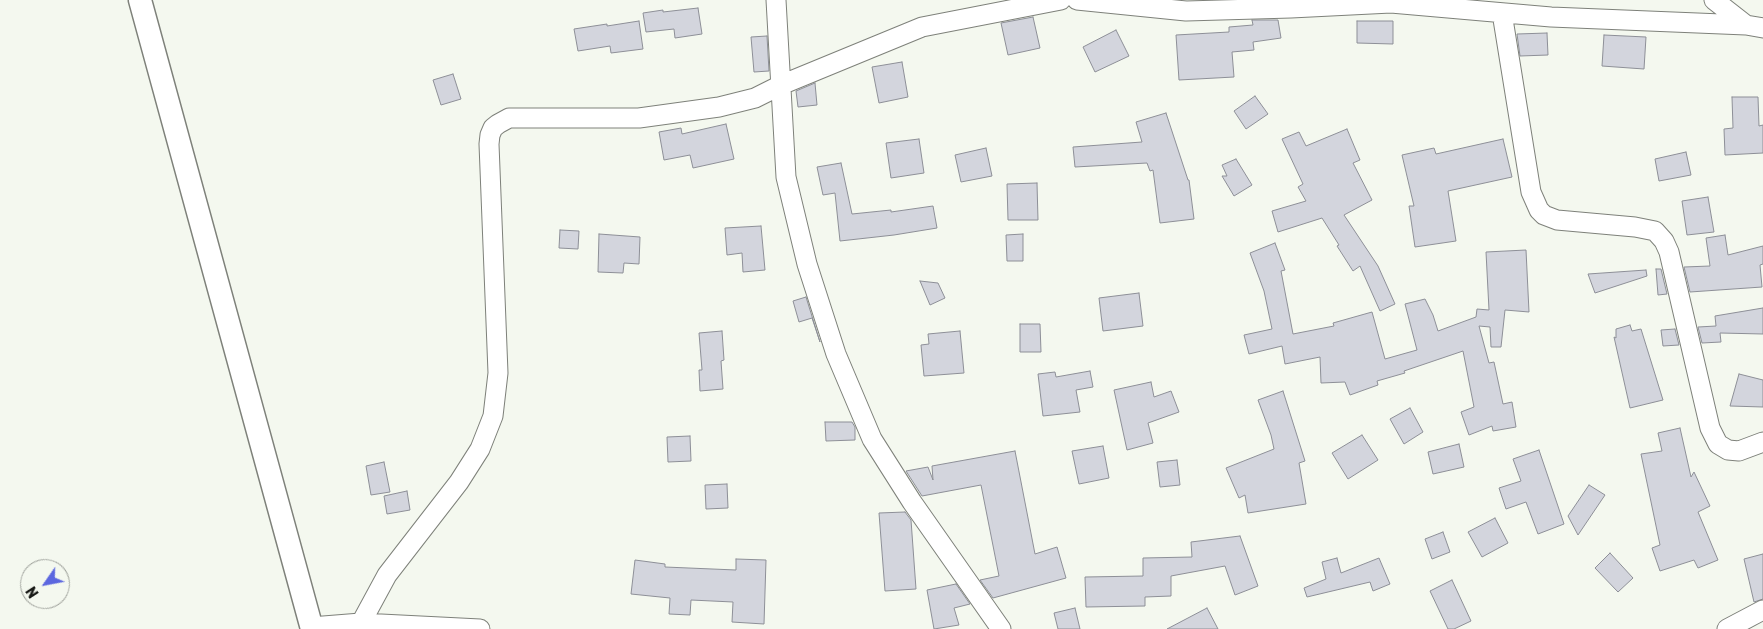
<!DOCTYPE html>
<html>
<head>
<meta charset="utf-8">
<style>
	body { margin:0 }
	#map { position:relative; width:1763px; height:629px; overflow:hidden; background:#f4f8ef; font-family:Rubik,sans-serif }
	canvas { display:block }
	.north { position:absolute; left:20px; top:559px; width:50px; height:50px; box-sizing:border-box; background:#f4f8ef; border:1px solid #9c9f99; border-radius:50%; rotate:237deg; font-size:14px; font-weight:700; line-height:20px; text-align:center; color:#191a17 }
	.north::after { content:''; display:block; margin:auto; width:18px; height:22px; background:#5c67df; clip-path:polygon(50% 0,100% 100%,50% 72%,0 100%) }
</style>
</head>
<body>
<div id="map">
<canvas width="1763" height="629"></canvas>
<div class="north">N</div>
</div>
<script>
const context = document.querySelector('canvas').getContext('2d');
context.lineJoin = 'round';
function paint(path, color) { context.fillStyle = color; context.fill(path, 'evenodd'); }
const toPath = rows => new Path2D(rows.map(r => 'M' + r).join(''));
function stroke(path, color, width, dash) { context.strokeStyle = color; context.lineWidth = width; context.lineCap = dash ? 'butt' : 'round'; context.setLineDash(dash || []); context.stroke(path); }
const building = toPath([
	[698,8,702,34,675,38,674,29,646,32,643,13,663,10,663,12,698,8],
	[1033,17,1040,48,1008,55,1001,23,1033,17],
	[1252,20,1278,20,1281,38,1253,42,1254,50,1232,52,1234,77,1179,80,1176,35,1229,32,1229,27,1253,25,1252,20],
	[639,21,643,49,611,53,610,46,578,51,574,29,607,24,607,26,639,21],
	[1357,21,1393,21,1393,44,1357,43,1357,21],
	[1116,30,1129,56,1095,72,1083,47,1116,30],
	[1547,33,1548,55,1520,56,1517,34,1547,33],
	[1604,35,1646,37,1644,69,1602,66,1604,35],
	[767,36,769,71,754,72,751,37,767,36],
	[902,62,908,97,879,103,872,67,902,62],
	[453,74,461,99,441,105,433,80,453,74],
	[815,83,817,105,798,107,796,91,815,83],
	[1255,96,1268,114,1246,129,1234,111,1255,96],
	[1732,97,1758,97,1759,126,1763,125,1763,153,1725,155,1724,129,1733,128,1732,97],
	[1166,113,1188,180,1189,180,1194,219,1160,223,1153,170,1150,171,1147,163,1075,167,1073,147,1142,142,1136,122,1166,113],
	[726,124,734,159,693,168,690,155,664,160,659,132,681,128,682,134,726,124],
	[1347,129,1360,160,1353,163,1372,200,1344,215,1378,266,1395,304,1380,311,1360,266,1353,271,1337,246,1339,245,1322,218,1278,232,1272,211,1306,201,1298,187,1303,184,1282,139,1299,132,1306,146,1347,129],
	[919,139,924,173,891,178,886,143,919,139],
	[1503,139,1512,177,1448,191,1456,241,1415,247,1409,206,1414,206,1402,155,1434,148,1436,154,1503,139],
	[986,148,992,176,961,182,955,155,986,148],
	[1686,152,1691,175,1659,181,1655,159,1686,152],
	[1236,159,1252,185,1234,196,1222,176,1227,176,1222,165,1236,159],
	[841,163,852,214,891,210,891,212,933,206,937,228,894,235,840,241,835,193,823,195,817,167,841,163],
	[1037,183,1038,220,1008,220,1007,184,1037,183],
	[1708,197,1714,232,1687,235,1682,201,1708,197],
	[761,226,765,270,743,272,742,253,727,255,725,228,761,226],
	[560,230,579,231,578,249,559,248,560,230],
	[599,234,640,237,639,264,624,263,623,273,598,272,599,234],
	[1023,234,1023,261,1007,261,1006,235,1023,234],
	[1725,235,1728,255,1763,246,1763,264,1760,265,1762,287,1690,292,1684,267,1710,266,1706,238,1725,235],
	[1275,243,1285,270,1281,271,1293,334,1334,326,1333,323,1372,312,1385,359,1417,350,1405,304,1425,299,1433,315,1438,331,1476,317,1477,309,1489,310,1486,252,1526,250,1529,312,1505,310,1501,347,1491,347,1490,327,1479,326,1489,363,1494,362,1503,404,1512,402,1516,427,1493,431,1492,426,1469,435,1461,412,1474,407,1463,351,1404,371,1405,373,1377,381,1378,385,1350,395,1345,382,1321,383,1320,357,1285,364,1282,346,1249,354,1244,335,1272,329,1264,291,1250,253,1275,243],
	[1656,269,1661,269,1667,294,1658,295,1656,269],
	[1646,270,1647,276,1595,293,1588,274,1646,270],
	[920,281,938,283,945,298,930,305,920,281],
	[1139,293,1143,326,1103,331,1099,298,1139,293],
	[806,297,820,342,812,318,799,322,793,301,806,297],
	[1763,308,1763,334,1720,333,1721,342,1702,343,1698,327,1716,326,1715,316,1763,308],
	[1020,324,1040,324,1041,352,1020,352,1020,324],
	[1630,325,1632,331,1641,329,1663,400,1630,408,1614,337,1616,338,1616,329,1630,325],
	[1675,329,1679,345,1663,346,1661,330,1675,329],
	[722,331,724,360,721,361,723,389,700,391,699,370,702,370,699,333,722,331],
	[960,331,964,373,924,376,921,345,929,344,928,334,960,331],
	[1090,371,1093,387,1076,390,1080,412,1043,416,1038,374,1055,372,1056,377,1090,371],
	[1739,374,1763,380,1763,407,1730,406,1739,374],
	[1151,382,1154,397,1171,391,1179,412,1148,423,1153,443,1127,450,1114,390,1151,382],
	[1283,391,1305,461,1299,463,1306,504,1248,513,1245,495,1239,498,1226,468,1274,449,1271,435,1258,400,1283,391],
	[1410,408,1423,432,1404,444,1390,419,1410,408],
	[825,422,852,422,855,427,855,440,826,441,825,422],
	[1680,428,1691,477,1694,472,1710,506,1698,512,1718,560,1698,568,1694,560,1660,571,1652,548,1660,545,1641,454,1662,451,1658,433,1680,428],
	[1362,435,1378,460,1348,479,1332,453,1362,435],
	[690,436,691,461,668,462,667,437,690,436],
	[1459,444,1464,467,1433,474,1428,452,1459,444],
	[1103,446,1109,478,1079,484,1072,451,1103,446],
	[1539,450,1564,524,1538,534,1526,502,1506,509,1499,488,1521,481,1513,459,1539,450],
	[1015,451,1035,554,1057,547,1066,578,993,598,980,580,999,576,981,485,922,496,906,471,928,467,933,480,932,466,1015,451],
	[1177,460,1180,485,1160,487,1157,462,1177,460],
	[384,462,390,492,371,495,366,466,384,462],
	[727,484,728,508,706,509,705,485,727,484],
	[1589,485,1605,495,1578,535,1568,516,1589,485],
	[407,491,410,510,387,514,384,496,407,491],
	[905,512,911,520,916,589,885,591,879,513,905,512],
	[1495,518,1508,543,1482,557,1468,532,1495,518],
	[1443,532,1450,552,1432,559,1425,539,1443,532],
	[1240,536,1258,586,1235,595,1225,566,1171,576,1171,596,1145,597,1145,606,1086,607,1085,577,1143,576,1143,558,1192,557,1191,542,1240,536],
	[1610,553,1633,578,1618,592,1595,568,1610,553],
	[1763,554,1763,599,1754,602,1744,559,1763,554],
	[1337,558,1341,573,1379,558,1390,584,1373,591,1370,582,1307,597,1304,588,1326,579,1322,562,1337,558],
	[736,559,766,560,764,624,732,622,733,602,691,600,690,615,669,614,670,598,631,594,635,560,665,564,665,567,736,570,736,559],
	[1452,580,1471,621,1454,629,1448,629,1430,591,1452,580],
	[956,584,970,604,954,608,959,625,934,629,927,590,956,584],
	[1075,608,1080,629,1058,629,1054,613,1075,608],
	[1207,608,1218,629,1167,629,1207,608]
]);
paint(building, '#d3d5dd');
stroke(building, '#8d8f97', 1);
const minor = toPath([
	[776,0,786,177,807,264,836,354,872,439,912,502,1001,629],
	[1077,0,1186,11,1291,8,1391,3,1551,17,1746,25,1763,28],
	[1714,0,1746,25],
	[1502,13,1531,192,1539,210,1544,215,1557,220,1635,227,1655,231,1664,241,1669,252,1710,428,1718,444,1728,450,1739,451,1763,442],
	[361,623,387,575,459,482,480,449,493,416,498,373,489,144,490,135,493,128,498,124,509,118,639,118,719,107,755,98,781,85,922,27,1061,0],
	[311,627,361,623,480,629],
	[1727,629,1763,610]
]);
const tertiary = toPath([
	[140,0,312,629]
]);
stroke(minor, '#7e817a', 21);
stroke(tertiary, '#7e817a', 25);
stroke(minor, '#fff', 19);
stroke(tertiary, '#fff', 22);
</script>
</body>
</html>
